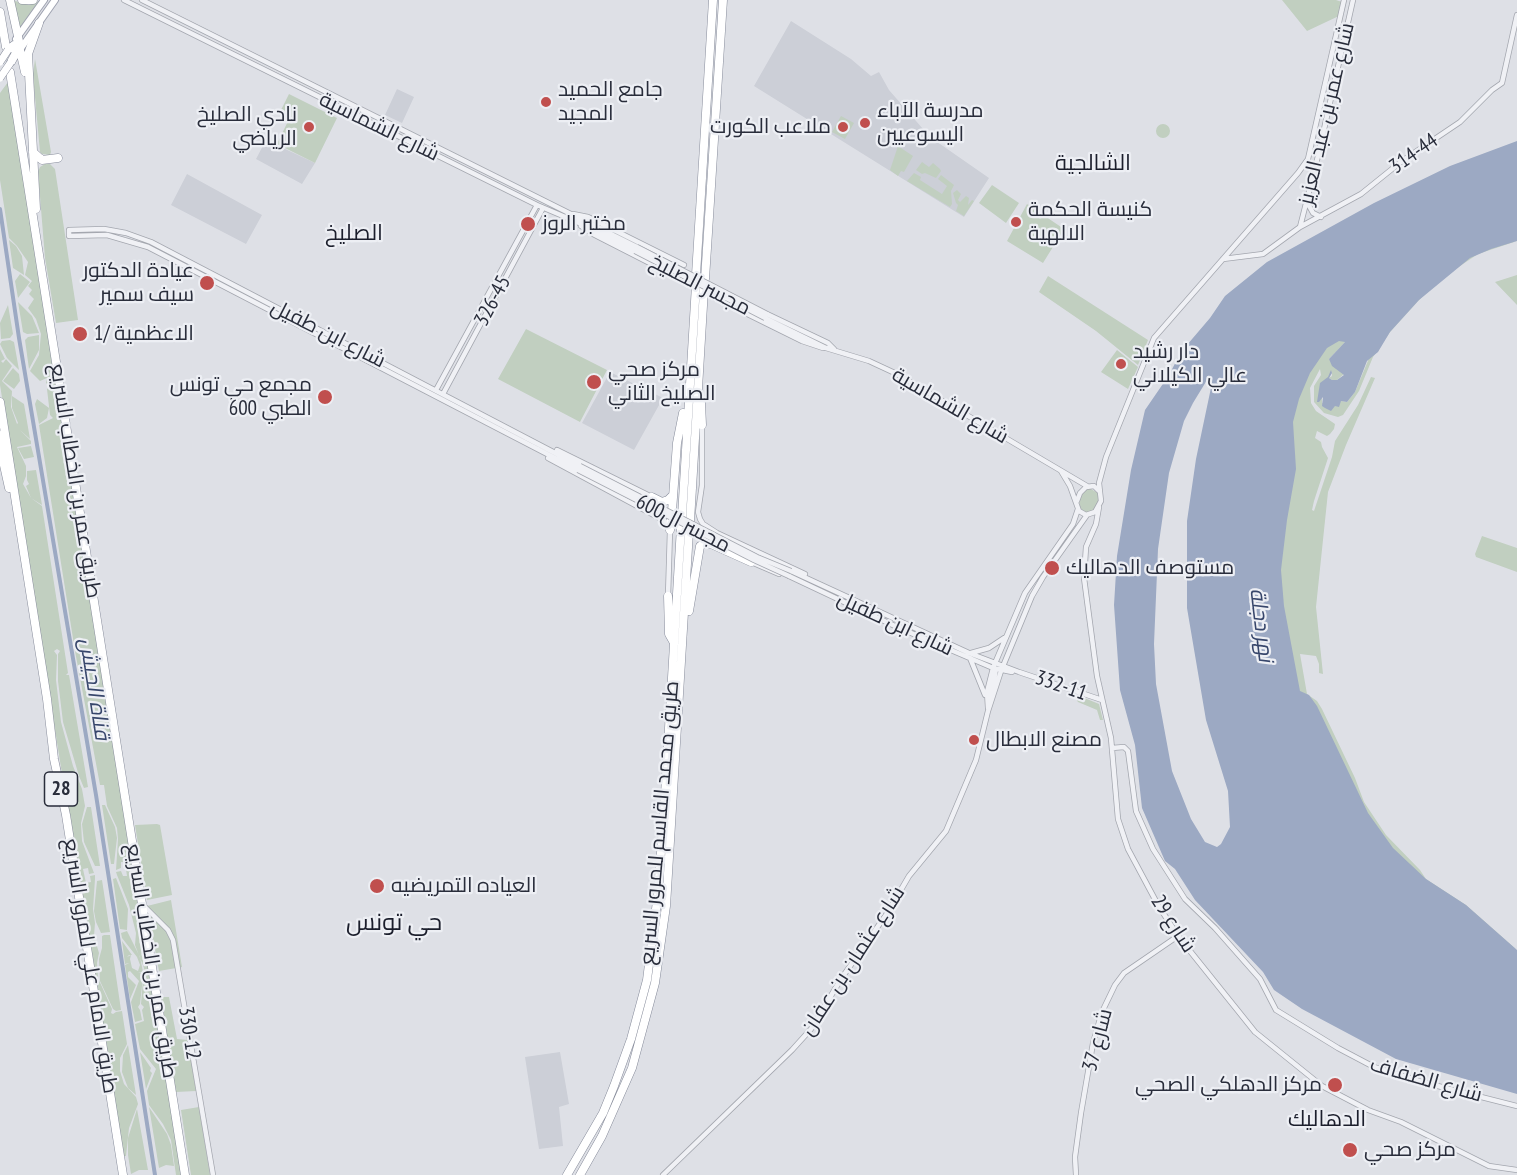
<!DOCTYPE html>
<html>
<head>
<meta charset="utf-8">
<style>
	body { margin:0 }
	canvas { display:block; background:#dee0e6 }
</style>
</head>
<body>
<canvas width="1517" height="1175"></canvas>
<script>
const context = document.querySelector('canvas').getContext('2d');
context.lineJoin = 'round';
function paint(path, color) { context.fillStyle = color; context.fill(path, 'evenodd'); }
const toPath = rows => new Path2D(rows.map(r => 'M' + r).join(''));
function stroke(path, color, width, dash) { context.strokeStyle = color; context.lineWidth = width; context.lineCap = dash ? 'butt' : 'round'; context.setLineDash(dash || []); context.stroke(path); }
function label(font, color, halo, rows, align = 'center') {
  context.font = font + ' "PT Sans Narrow",Cairo,sans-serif'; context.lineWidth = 4.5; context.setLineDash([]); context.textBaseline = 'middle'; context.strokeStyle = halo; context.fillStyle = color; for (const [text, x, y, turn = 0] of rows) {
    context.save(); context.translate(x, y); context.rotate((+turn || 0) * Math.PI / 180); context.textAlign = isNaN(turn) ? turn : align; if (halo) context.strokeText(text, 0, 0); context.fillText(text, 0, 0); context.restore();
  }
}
paint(toPath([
	[791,21,851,59,871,76,879,72,889,90,930,137,989,178,964,217,754,86],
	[397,89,414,97,402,123,385,115],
	[266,140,315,163,302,184,256,159],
	[187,174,262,215,246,244,171,205],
	[610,372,663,398,634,450,582,423],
	[560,1052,569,1104,559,1107,563,1146,539,1149,525,1057]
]), '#cccfd7');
paint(toPath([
	[12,0,29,5,41,0,20,31],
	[1282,0,1336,0,1342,2,1341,15,1307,31],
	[35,59,51,152,50,155,42,154,40,152,33,75],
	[8,82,181,1175,176,1175,171,1140,163,1124,149,1105,147,1091,156,1069,140,1049,135,1024,144,1021,142,1010,144,1007,141,1004,144,968,135,945,136,933,129,905,117,875,116,872,121,871,123,876,127,876,125,862,121,862,121,868,116,870,118,839,117,828,107,806,104,785,100,785,75,651,39,425,53,418,50,415,47,389,50,386,46,383,47,378,40,381,30,371,39,355,41,334,36,319,28,308,34,299,29,294,32,290,28,286,32,281,25,275,28,262,17,246,9,238,0,180,0,93],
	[289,94,337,118,315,163,277,144,290,117,280,112],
	[841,116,854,123,845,139,832,132],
	'1156 131a7 7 0 1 1 14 0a7 7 0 1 1-14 0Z',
	[898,146,913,156,904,172,901,171,898,176,890,170],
	[922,162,929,167,933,163,940,169,941,171,936,178,925,173,922,174,916,170],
	[45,164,50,164,55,169,78,320,56,323,45,258,38,172,40,167],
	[914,173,921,177,920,180,942,194,947,186,938,179,941,175,954,185,951,191,952,204,950,207,907,181],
	[992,185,1019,203,1006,223,979,203],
	[957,190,961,194,958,200,960,202,966,196,969,198,968,205,972,200,974,201,964,216,956,211,958,205,956,203,953,193],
	[1027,204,1064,229,1043,263,1007,241],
	[9,240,16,246,22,256,24,275,13,268],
	[1517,241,1478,254,1454,270,1452,267,1442,279,1419,300,1390,332,1373,357,1359,391,1343,415,1338,417,1324,413,1314,402,1314,386,1321,375,1320,369,1310,388,1311,403,1316,411,1335,424,1334,429,1330,434,1327,436,1317,431,1315,438,1321,442,1322,447,1328,458,1314,501,1312,510,1314,511,1332,457,1335,441,1358,405,1371,377,1375,378,1346,445,1328,492,1316,607,1323,674,1319,673,1319,664,1316,656,1300,654,1307,694,1317,701,1322,709,1355,778,1364,802,1386,835,1420,870,1426,879,1466,905,1517,950,1415,881,1347,789,1291,673,1278,556,1288,424,1308,371,1329,337,1348,339,1329,359,1344,374,1337,380,1332,380,1329,378,1332,376,1332,371,1322,396,1322,403,1335,406,1341,401,1347,402,1355,392,1372,351,1461,250],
	[20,274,30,282,18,298,15,281],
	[1517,275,1517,305,1495,282],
	[1048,276,1148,340,1138,365,1096,331,1039,292],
	[18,302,32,316,39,333,27,334,23,332],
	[8,305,13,334,10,338,1,339,0,323],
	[526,329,607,370,580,422,498,379],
	[39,335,39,350,29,369,25,340,28,337],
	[10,340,14,342,19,370,7,358,0,344,2,341],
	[0,349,5,359,1,361,3,363,6,359,12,366,2,381,12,391,11,407,17,424,18,423,12,408,12,396,24,404,30,439,20,430,31,441,31,444,17,447,26,466,26,476,23,484,31,498,42,506,68,673,66,675,69,675,88,787,84,788,79,776,63,722,58,681,58,654,60,651,57,649,54,651,57,655,56,680,61,722,73,766,82,789,85,806,81,823,82,841,94,873,89,874,88,868,83,869,86,883,91,882,90,876,95,875,95,879,93,909,95,923,94,936,99,953,97,963,98,978,112,1009,111,1013,113,1014,116,1012,122,1011,127,1044,120,1058,120,1071,124,1084,136,1097,138,1104,129,1128,126,1156,123,1156,0,385],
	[1117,350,1138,367,1128,389,1101,372],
	[13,368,19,374,20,381,14,389,3,381],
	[37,399,49,408,47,418,39,424,35,404],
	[31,446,34,457,24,459,18,448],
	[36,470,42,505,31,498,26,486,29,484,27,480,27,471],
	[1089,488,1098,493,1099,502,1095,510,1085,513,1080,508,1079,499,1084,490],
	[1482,536,1517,548,1517,572,1476,557,1475,554],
	[1077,695,1099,704,1103,720,1100,720,1097,710,1078,702,1076,699],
	[102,805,105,805,115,827,117,838,114,864,111,864],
	[87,807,91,807,100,866,95,866,84,842,82,824],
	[157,824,160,825,172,895,147,900,135,825],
	[116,878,128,909,127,930,120,929,113,879],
	[102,880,110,932,101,933,96,922,94,911,97,881],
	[171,900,182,967,159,971,147,906],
	[127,931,140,957,143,972,138,973,143,973,143,977,140,1004,138,1007,140,1010,142,1020,135,1022,131,1002,139,981,130,971,128,972,128,977,136,985,130,999,125,965,129,963,125,964,122,941,132,955,129,955,127,957,131,955,130,959,132,968,138,971,140,965,137,957,122,938,121,933],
	[104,935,110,935,121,1010,116,1011,113,1009,100,981,99,959,102,948,102,936],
	[161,997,169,997,177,1039,188,1040,196,1091,176,1092],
	[128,1045,136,1095,128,1088,122,1072,123,1055],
	[140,1052,151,1068,150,1071,152,1073,146,1089],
	[149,1107,167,1134,171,1145,174,1166,166,1165,159,1168],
	[199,1107,210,1175,191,1175,181,1110],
	[137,1109,148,1170,139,1170,131,1174,128,1155,128,1138]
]), '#c1cfc0');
paint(toPath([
	[1517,141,1517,241,1491,249,1470,258,1419,300,1390,332,1378,352,1367,361,1355,392,1347,402,1341,401,1339,407,1335,406,1331,411,1325,408,1322,406,1323,397,1319,402,1317,402,1320,383,1328,377,1331,370,1332,373,1329,378,1332,380,1337,380,1344,375,1332,366,1329,359,1345,342,1339,341,1327,348,1310,373,1299,399,1293,422,1296,469,1287,520,1281,570,1284,606,1300,691,1309,695,1317,706,1368,813,1393,848,1426,879,1466,905,1517,950,1517,1094,1396,1059,1302,1009,1274,990,1263,972,1195,900,1175,869,1165,861,1142,808,1135,745,1120,690,1114,605,1117,556,1131,470,1145,410,1169,375,1181,352,1210,318,1225,296,1267,262,1374,203,1450,166],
	[1207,380,1212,383,1196,459,1187,521,1187,608,1206,720,1228,791,1230,827,1221,844,1217,847,1205,842,1191,819,1172,771,1156,684,1154,644,1158,549,1169,473,1184,421,1193,403]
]), '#9ca9c3');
stroke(toPath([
	[0,209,19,338,96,795,155,1175]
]), '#9ca9c3', 4);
const tertiary = toPath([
	[124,0,537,205,577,222,635,251],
	[142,0,637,247],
	[1307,202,1313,213,1321,217],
	[573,214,588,217,684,265],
	[581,226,593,234,683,280],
	[1300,227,1318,156,1353,0],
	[1223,259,1263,254,1300,227,1361,194,1402,161,1460,122,1492,90,1502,83,1517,15],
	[711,296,802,341,823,348],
	[767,314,828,343,834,349],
	[765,318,826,348,869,361,897,374,1087,486],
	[436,390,537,205],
	[443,394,543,208],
	[702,425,702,485,698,512,700,519,703,524,717,533,805,574],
	[557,450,652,497],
	[548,458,665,521,670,530,668,596],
	[578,470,148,247,107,235,69,236,69,230,104,229,126,233,151,242,580,466],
	[1061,471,1070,486,1079,511,1086,515,1095,512,1101,501,1099,483,1106,457,1154,338,1298,173,1308,159,1344,0],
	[1077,501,1080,493,1086,487,1094,486,1099,491],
	[1099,507,1096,524,1086,547,1084,578,1097,676,1111,738,1118,819,1128,849,1158,905,1178,936,1255,1032,1322,1086,1368,1110,1401,1122,1489,1166,1517,1170],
	[751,562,779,574],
	[791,571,969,653,1019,672,1102,700],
	[789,576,897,627,993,668,1012,672],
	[971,653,989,648,1004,638],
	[970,658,985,695],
	[990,699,996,669],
	[988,708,987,692,993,668,1025,593,1073,524,1078,509],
	[1112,748,1124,747,1128,751,1136,811,1153,849,1185,899,1215,928,1260,979,1276,1010,1338,1048,1374,1067,1422,1082,1517,1106],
	[145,907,168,930,173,940,213,1175],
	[663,1175,792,1050,811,1029,841,979,888,912,909,876,946,831,976,760,988,711,1001,671,1032,596,1043,577,1087,515],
	[1076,1175,1075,1157,1081,1113,1093,1043,1102,1012,1115,985,1124,973,1178,936]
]);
const primary = toPath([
	[16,39,44,0],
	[19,51,55,0]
]);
const motorway = toPath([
	[10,0,19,41,17,51,11,62],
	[22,0,33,0],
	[0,12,6,47],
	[8,50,14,45,19,46,25,72],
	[10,72,185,1175],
	[33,152,42,160,58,158],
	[36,209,28,54,39,23],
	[696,275,713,0],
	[705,279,723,0],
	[0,402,47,699,54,759,66,815,123,1175],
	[701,403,702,425],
	[4,432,0,447,9,488],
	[652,497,662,502,668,500,673,495],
	[672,511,677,443,683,413],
	[682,516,696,285],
	[690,521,704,289],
	[670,530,671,520],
	[668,596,669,634,673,641],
	[689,611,700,546,706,543,711,544,751,562],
	[567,1175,603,1113,614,1086,631,1039,647,980,657,901,663,828,681,527],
	[580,1175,602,1136,632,1068,655,983,666,906,689,531]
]);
stroke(tertiary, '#a4a7af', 6);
stroke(primary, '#9fa3b1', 8);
stroke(motorway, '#878c9b', 9);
stroke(tertiary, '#f0f1f5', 4.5);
stroke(primary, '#fff', 6);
stroke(motorway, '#fff', 8);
const tertiaryBridge = toPath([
	[637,247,767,314],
	[635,251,765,318],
	[580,466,757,557,791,571],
	[578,470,754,560,789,576]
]);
const trunkBridge = toPath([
	[0,62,8,50],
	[0,78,11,62]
]);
stroke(tertiaryBridge, '#a4a7af', 6, []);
stroke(trunkBridge, '#878c9b', 8, []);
stroke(tertiaryBridge, '#f0f1f5', 4.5);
stroke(trunkBridge, '#fff', 7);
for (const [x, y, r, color] of [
	[546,102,6,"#c04f4e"],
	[865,123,6,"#c04f4e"],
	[309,127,6,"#c04f4e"],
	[843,127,6,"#c04f4e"],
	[1016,222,6,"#c04f4e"],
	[528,224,8,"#c04f4e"],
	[207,283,8,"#c04f4e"],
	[80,334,8,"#c04f4e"],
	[1121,364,6,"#c04f4e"],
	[594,382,8,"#c04f4e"],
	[325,397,8,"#c04f4e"],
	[1052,568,8,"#c04f4e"],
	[974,740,6,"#c04f4e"],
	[377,886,8,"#c04f4e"],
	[1335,1085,8,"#c04f4e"],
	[1350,1150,8,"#c04f4e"]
]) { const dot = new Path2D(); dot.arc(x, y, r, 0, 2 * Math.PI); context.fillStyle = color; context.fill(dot); stroke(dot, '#edeff4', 2); }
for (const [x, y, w] of [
	[61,789,33]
]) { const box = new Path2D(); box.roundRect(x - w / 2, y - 17, w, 34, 4.5); context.fillStyle = '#edeff4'; context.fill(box); stroke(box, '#292d3b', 1.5); }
label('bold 20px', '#292d3b', null, [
	["28",61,789]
]);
label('21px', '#292d3b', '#edeff4', [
	["جامع الحميد",558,90],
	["المجيد",558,114],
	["مدرسة الآباء",877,111],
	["اليسوعيين",877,135],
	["نادي الصليخ",297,115,"right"],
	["الرياضي",297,139,"right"],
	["ملاعب الكورت",831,127,"right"],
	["كنيسة الحكمة",1028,210],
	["الالهية",1028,234],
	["مختبر الروز",542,224],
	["عيادة الدكتور",194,271,"right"],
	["سيف سمير",194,295,"right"],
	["الاعظمية /1",94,334],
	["دار رشيد",1133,352],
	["عالي الكيلاني",1133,376],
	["مركز صحي",608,370],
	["الصليخ الثاني",608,394],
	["مجمع حي تونس",312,385,"right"],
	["الطبي 600",312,409,"right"],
	["مستوصف الدهاليك",1066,568],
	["مصنع الابطال",986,740],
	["العياده التمريضيه",391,886],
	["مركز الدهلكي الصحي",1322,1085,"right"],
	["مركز صحي",1364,1150]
], 'left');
label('21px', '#292d3b', '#edeff4', [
	["شارع عمر بن عبد العزيز",1327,114,-77],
	["شارع الشماسية",379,127,26],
	["314-44",1414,154,-35],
	["مجسر الصليخ",700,285,27],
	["326-45",493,301,-62],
	["شارع ابن طفيل",328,334,27],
	["شارع الشماسية",950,406,30],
	["طريق عمر بن الخطاب السريع",75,481,81],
	["مجسر ال600",683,524,27],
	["شارع ابن طفيل",895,624,25],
	["332-11",1061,686,19],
	["طريق محمد القاسم للمرور السريع",660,823,-85],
	["شارع 29",1173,924,57],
	["طريق عمر بن الخطاب السريع",151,961,81],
	["شارع عثمان بن عفان",853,961,-57],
	["طريق الامام علي للمرور السريع",90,966,81],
	["330-12",189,1033,81],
	["شارع 37",1098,1040,-75],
	["شارع الضفاف",1426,1080,16]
]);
label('22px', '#1b1e2c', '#edeff4', [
	["الشالجية",1093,164],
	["الصليخ",354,234],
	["الدهاليك",1327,1120]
]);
label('italic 22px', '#37466b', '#edeff4', [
	["نهر دجلة",1261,625,83],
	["قناة الجيش",94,689,81]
]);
label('24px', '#1b1e2c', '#edeff4', [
	["حي تونس",394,923]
]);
</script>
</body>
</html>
